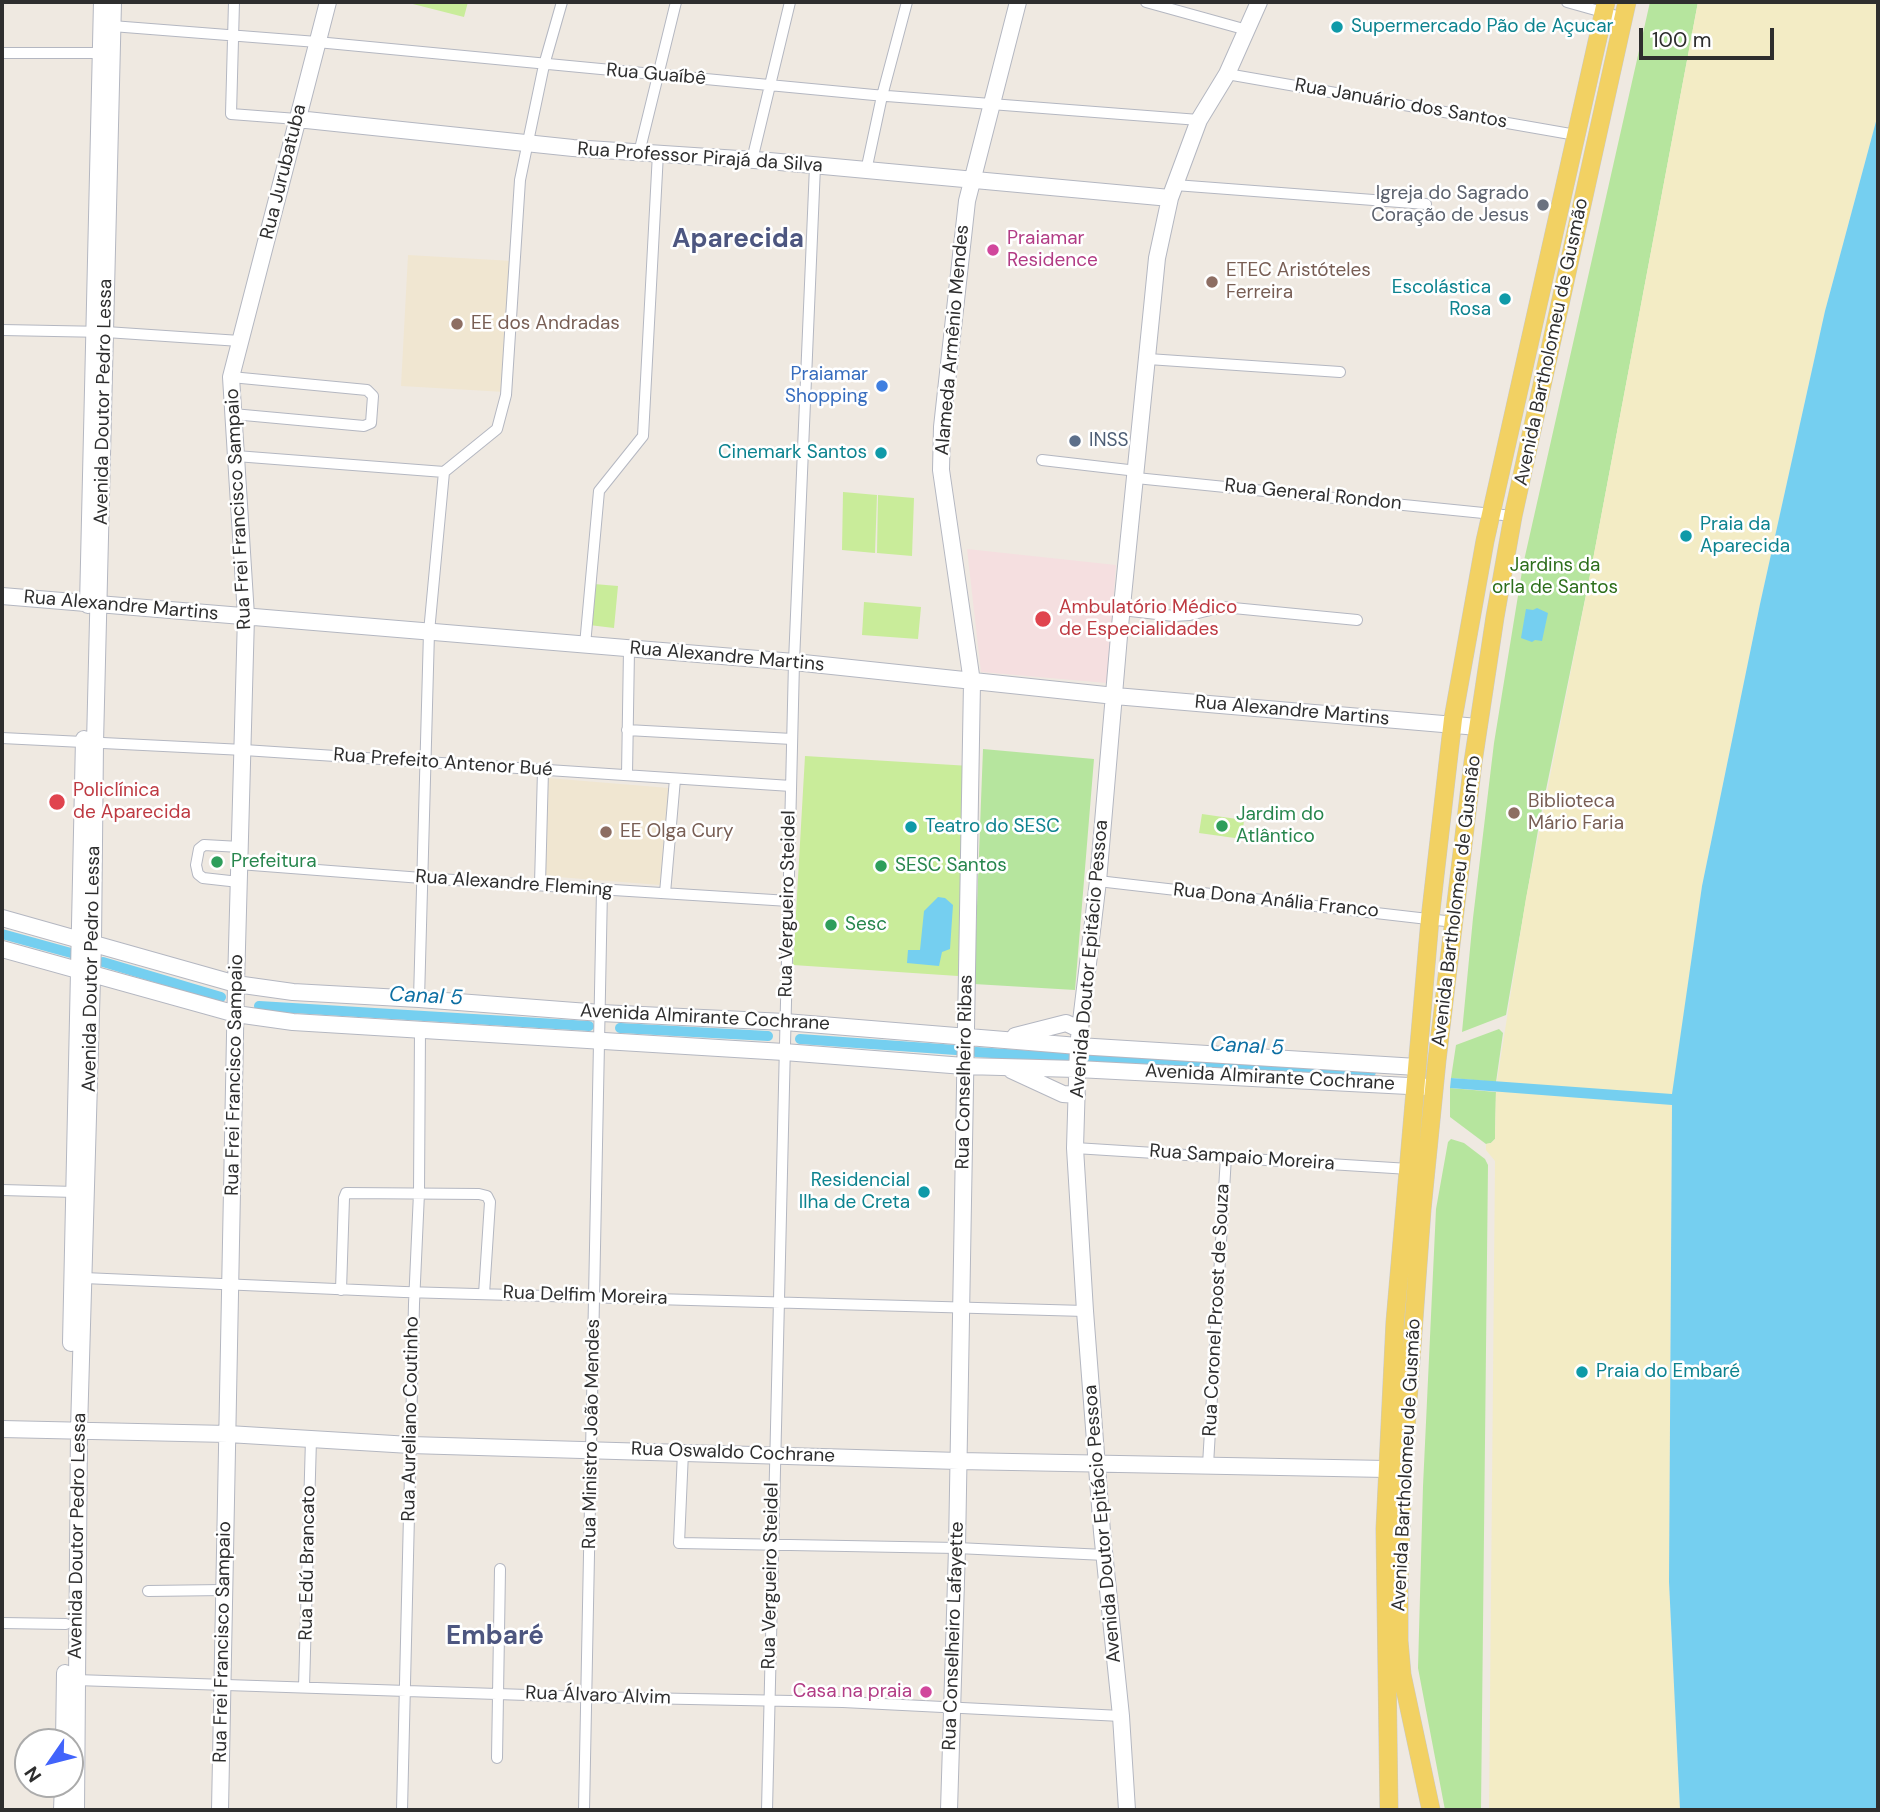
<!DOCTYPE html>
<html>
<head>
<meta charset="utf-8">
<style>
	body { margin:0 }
	#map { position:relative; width:1880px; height:1812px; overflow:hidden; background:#efe9e1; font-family:"DM Sans",sans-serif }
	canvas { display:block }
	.frame { position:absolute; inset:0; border:4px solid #2e2e2e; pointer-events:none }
	.north { position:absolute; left:14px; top:1728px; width:70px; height:70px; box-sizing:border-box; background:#fff; border:2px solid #ababab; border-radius:50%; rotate:235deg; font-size:19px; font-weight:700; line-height:28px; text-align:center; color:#2e2e2e }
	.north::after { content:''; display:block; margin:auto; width:24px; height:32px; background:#4264fb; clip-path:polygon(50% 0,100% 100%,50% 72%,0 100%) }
	.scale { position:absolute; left:1639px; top:28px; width:135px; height:32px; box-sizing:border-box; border:4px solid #2e2e2e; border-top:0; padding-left:9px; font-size:21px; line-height:24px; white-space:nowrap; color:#2e2e2e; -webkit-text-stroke:5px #fff; paint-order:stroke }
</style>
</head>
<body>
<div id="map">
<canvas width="1880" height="1812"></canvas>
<div class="frame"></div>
<div class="north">N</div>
<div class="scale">100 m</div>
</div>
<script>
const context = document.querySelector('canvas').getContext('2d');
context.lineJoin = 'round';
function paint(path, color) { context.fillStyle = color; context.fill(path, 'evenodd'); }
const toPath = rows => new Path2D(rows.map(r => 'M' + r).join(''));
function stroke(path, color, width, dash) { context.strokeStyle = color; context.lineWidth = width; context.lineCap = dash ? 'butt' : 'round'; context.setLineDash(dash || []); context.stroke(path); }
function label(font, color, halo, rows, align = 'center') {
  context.font = font + ' "DM Sans",sans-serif'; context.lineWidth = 5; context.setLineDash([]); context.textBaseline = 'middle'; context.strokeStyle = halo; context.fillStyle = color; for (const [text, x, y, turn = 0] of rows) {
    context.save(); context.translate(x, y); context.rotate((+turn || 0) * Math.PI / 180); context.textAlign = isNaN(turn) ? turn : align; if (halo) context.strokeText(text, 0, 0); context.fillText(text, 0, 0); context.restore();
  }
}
paint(toPath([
	[408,255,513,261,505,392,401,386],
	[548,778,669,788,660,885,545,876]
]), '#f0e6d1');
paint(toPath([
	[967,549,1116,565,1107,683,981,672]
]), '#f5dfe0');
paint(toPath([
	[1650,2,1698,2,1591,570,1540,819,1506,1015,1462,1032,1473,918,1494,743,1523,565],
	[983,749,1094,759,1075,990,974,984],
	[1499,1029,1503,1033,1496,1082,1451,1078,1456,1045],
	[1450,1088,1496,1092,1495,1139,1491,1143,1486,1144,1450,1117],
	[1451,1139,1464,1143,1485,1159,1488,1165,1481,1810,1445,1810,1418,1668,1423,1486,1436,1209,1448,1142]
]), '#b6e59e');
paint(toPath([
	[1698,2,1878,2,1878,114,1825,311,1760,604,1702,886,1672,1099,1669,1582,1680,1810,1489,1810,1495,1161,1486,1150,1486,1144,1491,1143,1495,1139,1496,1087,1526,898,1591,570]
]), '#f3ecc5');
paint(toPath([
	[405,2,468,2,464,17],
	[843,492,877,495,875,553,842,550],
	[878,495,914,498,912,556,877,553],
	[594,584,618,586,614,628,589,625],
	[864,602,921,607,918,639,862,635],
	[805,756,970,766,958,976,793,965],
	[1202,814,1244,820,1242,839,1199,833]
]), '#c9ec9a');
paint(toPath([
	[1878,114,1878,1810,1680,1810,1669,1582,1672,1105,1450,1088,1451,1078,1672,1094,1702,886,1760,604,1825,311],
	[1537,608,1548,613,1542,641,1535,640,1532,642,1521,638,1526,609,1533,610],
	[938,897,945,898,953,905,950,949,942,952,939,966,907,963,908,950,920,950,924,911]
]), '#75cff0');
stroke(toPath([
	[2,934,71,953],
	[103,962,221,997],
	[259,1006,589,1026],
	[620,1028,768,1036],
	[800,1039,956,1050],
	[976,1052,1067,1058],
	[1092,1059,1371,1072]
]), '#75cff0', 10);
const street = toPath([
	[234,2,231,114,297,119],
	[1146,2,1247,30],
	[1567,2,1624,18],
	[112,26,317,42,874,95,1199,120],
	[2,53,100,53],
	[1227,74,1576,135],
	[639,153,676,2],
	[752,160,790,2],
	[866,171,882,96,907,2],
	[1175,185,1426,204],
	[2,330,106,332,240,341],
	[1148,359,1340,372],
	[231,377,367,390,373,396,371,423,364,426,233,414],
	[236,456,444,472],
	[1042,460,1137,471],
	[1136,478,1513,516],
	[1122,610,1174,616,1190,615,1223,607,1357,620],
	[585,645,599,491,643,436,658,153],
	[627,730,792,739],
	[2,738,244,750,791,786],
	[627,775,629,649],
	[239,864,422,878,789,901],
	[1098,881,1454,922],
	[239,882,203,878,198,874,196,865,199,849,204,845,240,847],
	[540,884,543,770],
	[665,893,675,779],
	[419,999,429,632,444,472,497,429,506,395,520,180,544,65,562,2],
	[1075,1148,1409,1169],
	[2,1190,75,1192],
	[84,1278,404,1292,1085,1311],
	[341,1290,344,1198,346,1193,479,1194,487,1196,490,1202,484,1294],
	[683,1452,679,1543,957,1548,1105,1555],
	[1208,1465,1226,1156],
	[148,1591,224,1590],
	[2,1623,66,1624],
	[76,1680,587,1697,843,1702,1121,1716],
	[304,1687,311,1439],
	[497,1758,500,1569],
	[402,1810,414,1304,419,1193,420,1028],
	[584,1810,602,889],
	[767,1810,794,662,815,166]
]);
const secondary = toPath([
	[297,119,573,148,769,161,1170,198],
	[2,596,794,662,1115,696,1478,727],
	[88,605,102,2],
	[2,918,236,984,293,992,419,999,601,1013,785,1022,1078,1046,1417,1067],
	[2,949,236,1014,293,1022,784,1052,964,1066,1077,1069,1428,1087],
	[1015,1036,1066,1023,1079,1029],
	[1011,1070,1063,1094,1077,1095],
	[71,1343,84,739],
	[2,1429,228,1434,410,1445,959,1461,1387,1469],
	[64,1742,65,1673],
	[62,1810,63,1784],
	[76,1810,79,1429,93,943,95,743,113,2],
	[220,1810,236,984,246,616,231,377,328,2],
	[949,1810,957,1548,972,682,941,470,942,427,967,201,1018,2],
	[1127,1810,1121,1716,1102,1532,1085,1311,1075,1148,1078,1046,1098,881,1119,636,1157,258,1170,198,1199,120,1227,74,1259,2]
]);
const primary = toPath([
	[1389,1810,1385,1529,1395,1322,1430,919,1453,719,1485,541,1606,2],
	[1431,1810,1402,1675,1399,1641,1399,1585,1403,1469,1422,1209,1437,1060,1473,762,1495,617,1513,516,1627,2]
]);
stroke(street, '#b4b7c1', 12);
stroke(secondary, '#b4b7c1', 18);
stroke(primary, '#c9c9c9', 19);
stroke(street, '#fff', 10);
stroke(secondary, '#fff', 16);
stroke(primary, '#f2d163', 18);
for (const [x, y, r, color] of [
	[1337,27,7,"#0f9aa8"],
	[1543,205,7,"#6b7280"],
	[993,250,7,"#d1479c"],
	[1212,282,7,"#8d6e63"],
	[1505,299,7,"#0f9aa8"],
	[457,324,7,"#8d6e63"],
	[882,386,7,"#3f7fe0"],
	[1075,441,7,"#5c6f8a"],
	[881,453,7,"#0f9aa8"],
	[1686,536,7,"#0f9aa8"],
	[1043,619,9,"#e0444e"],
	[57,802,9,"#e0444e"],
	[1514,813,7,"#8d6e63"],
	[1222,826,7,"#2e9e5b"],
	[911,827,7,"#0f9aa8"],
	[606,832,7,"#8d6e63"],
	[217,862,7,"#2e9e5b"],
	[881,866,7,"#2e9e5b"],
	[831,925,7,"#2e9e5b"],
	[924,1192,7,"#0f9aa8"],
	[1582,1372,7,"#0f9aa8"],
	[926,1692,7,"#d1479c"]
]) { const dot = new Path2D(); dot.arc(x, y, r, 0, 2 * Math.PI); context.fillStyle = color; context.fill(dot); stroke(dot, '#fff', 2.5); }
label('19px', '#0d838f', '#fff', [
	["Supermercado Pão de Açucar",1351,27],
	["Escolástica",1491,288,"right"],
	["Rosa",1491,310,"right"],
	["Cinemark Santos",867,453,"right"],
	["Praia da",1700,525],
	["Aparecida",1700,547],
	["Teatro do SESC",925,827],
	["Residencial",910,1181,"right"],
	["Ilha de Creta",910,1203,"right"],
	["Praia do Embaré",1596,1372]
], 'left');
label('19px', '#2e2e2e', '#fff', [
	["Rua Guaíbê",656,75,5],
	["Rua Januário dos Santos",1401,104,10],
	["Rua Professor Pirajá da Silva",700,158,4],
	["Rua Jurubatuba",284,172,-76],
	["Alameda Armênio Mendes",953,340,-85],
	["Avenida Bartholomeu de Gusmão",1552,342,-78],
	["Avenida Doutor Pedro Lessa",104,402,-89],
	["Rua General Rondon",1313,495,6],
	["Rua Frei Francisco Sampaio",239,509,-93],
	["Rua Alexandre Martins",121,606,5],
	["Rua Alexandre Martins",727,657,5],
	["Rua Alexandre Martins",1292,711,5],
	["Rua Prefeito Antenor Bué",443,763,4],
	["Rua Alexandre Fleming",514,884,4],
	["Rua Dona Anália Franco",1276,901,6],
	["Avenida Bartholomeu de Gusmão",1457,901,-83],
	["Rua Vergueiro Steidel",788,904,-89],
	["Avenida Doutor Epitácio Pessoa",1090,959,-85],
	["Avenida Doutor Pedro Lessa",92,969,-89],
	["Avenida Almirante Cochrane",705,1018,3],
	["Rua Conselheiro Ribas",965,1072,-89],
	["Rua Frei Francisco Sampaio",235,1075,-89],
	["Avenida Almirante Cochrane",1270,1078,3],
	["Rua Sampaio Moreira",1242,1158,4],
	["Rua Delfim Moreira",585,1296,2],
	["Rua Coronel Proost de Souza",1217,1310,-87],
	["Rua Aureliano Coutinho",411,1419,-89],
	["Rua Ministro João Mendes",592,1434,-89],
	["Rua Oswaldo Cochrane",733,1453,2],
	["Avenida Bartholomeu de Gusmão",1407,1465,-87],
	["Avenida Doutor Epitácio Pessoa",1103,1524,-95],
	["Avenida Doutor Pedro Lessa",78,1536,-89],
	["Rua Edú Brancato",308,1563,-89],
	["Rua Vergueiro Steidel",771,1576,-89],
	["Rua Conselheiro Lafayette",954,1636,-88],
	["Rua Frei Francisco Sampaio",223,1642,-89],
	["Rua Álvaro Alvim",598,1696,2]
]);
label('19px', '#5b616d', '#fff', [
	["Igreja do Sagrado",1529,194],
	["Coração de Jesus",1529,216]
], 'right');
label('19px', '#b23c85', '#fff', [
	["Praiamar",1007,239],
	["Residence",1007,261],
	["Casa na praia",912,1692,"right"]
], 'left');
label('19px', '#785e54', '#fff', [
	["ETEC Aristóteles",1226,271],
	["Ferreira",1226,293],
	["EE dos Andradas",471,324],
	["Biblioteca",1528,802],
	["Mário Faria",1528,824],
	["EE Olga Cury",620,832]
], 'left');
label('19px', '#366cbe', '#fff', [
	["Praiamar",868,375],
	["Shopping",868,397]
], 'right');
label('19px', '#4e5e75', '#fff', [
	["INSS",1089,441]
], 'left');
label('19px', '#2c6e1b', '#fff', [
	["Jardins da",1555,566],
	["orla de Santos",1555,588]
]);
label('19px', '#be3a42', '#fff', [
	["Ambulatório Médico",1059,608],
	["de Especialidades",1059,630],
	["Policlínica",73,791],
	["de Aparecida",73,813]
], 'left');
label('19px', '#27864d', '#fff', [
	["Jardim do",1236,815],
	["Atlântico",1236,837],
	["Prefeitura",231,862],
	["SESC Santos",895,866],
	["Sesc",845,925]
], 'left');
label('italic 21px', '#0d6fa3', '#fff', [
	["Canal 5",426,997,3],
	["Canal 5",1247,1047,3]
]);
label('bold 26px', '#4d5680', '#fff', [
	["Aparecida",738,240],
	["Embaré",495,1637]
]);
</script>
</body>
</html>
